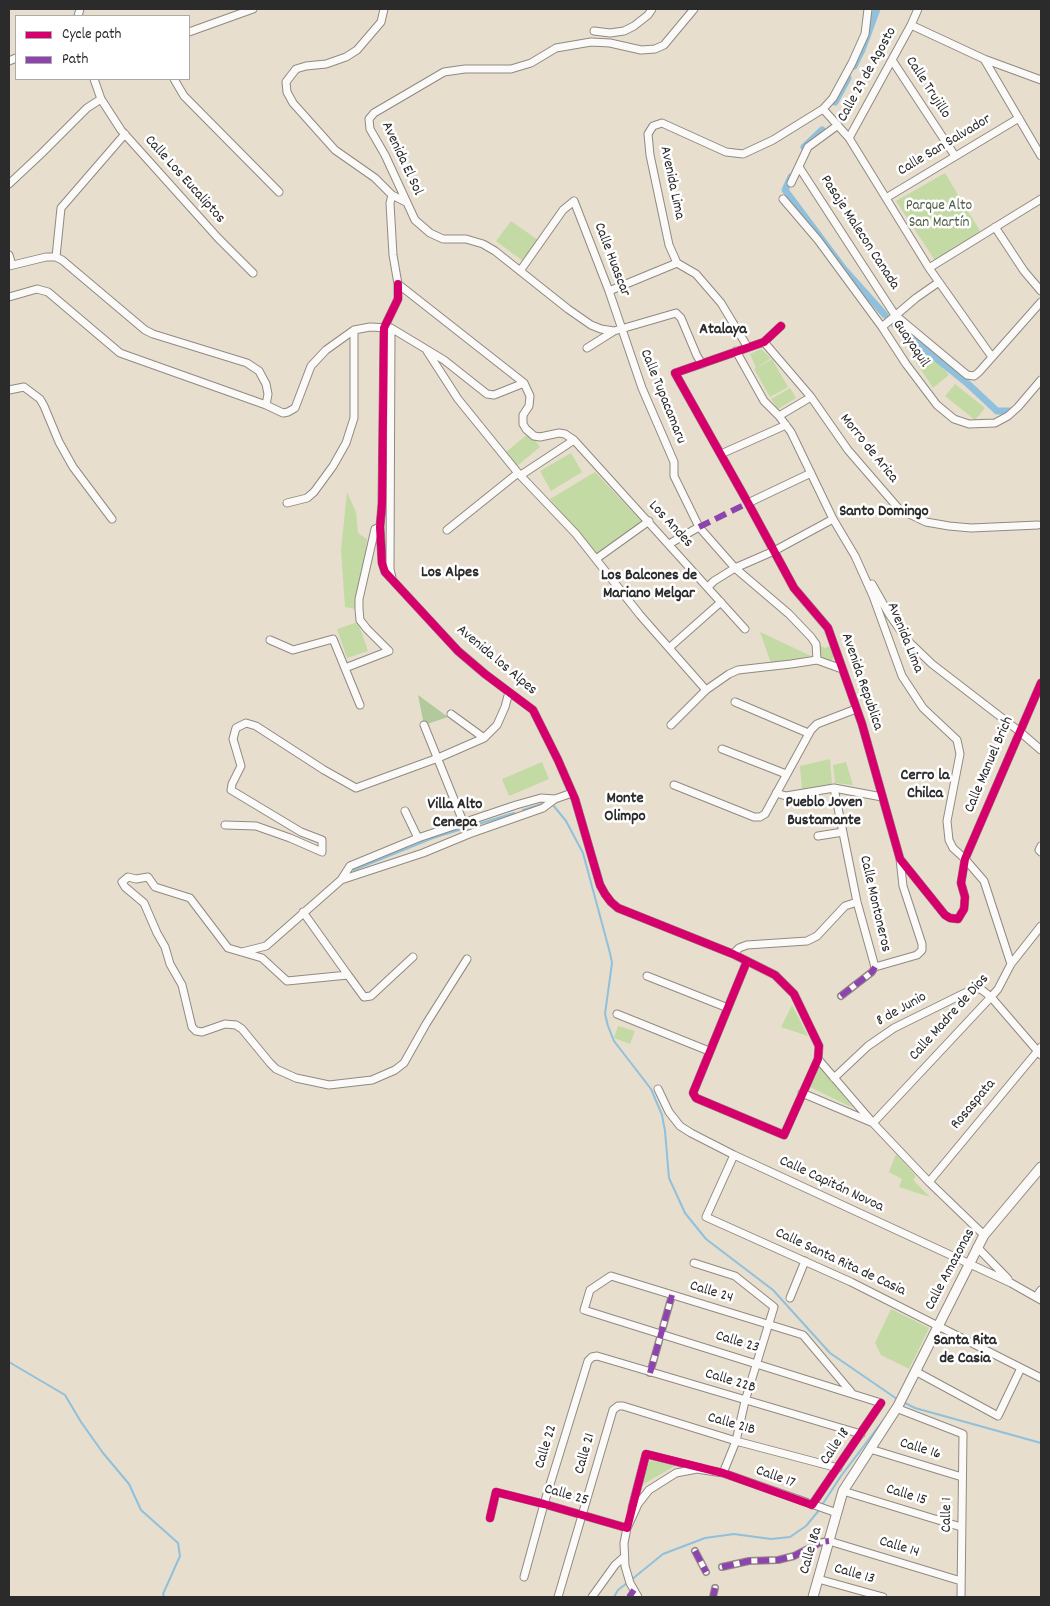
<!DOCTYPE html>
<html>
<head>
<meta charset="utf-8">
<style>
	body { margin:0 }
	#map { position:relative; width:1050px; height:1606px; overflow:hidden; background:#e8dece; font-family:Dekko,sans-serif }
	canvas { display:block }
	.frame { position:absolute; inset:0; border:10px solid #2b2b2b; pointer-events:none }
	.legend { position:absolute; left:15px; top:15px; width:175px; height:65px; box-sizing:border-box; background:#fff; border:1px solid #aaa; margin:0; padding:6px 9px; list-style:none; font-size:15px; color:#2b2b2b }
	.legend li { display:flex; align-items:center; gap:10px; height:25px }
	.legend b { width:25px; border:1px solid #aaa }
</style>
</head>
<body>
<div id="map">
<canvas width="1050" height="1606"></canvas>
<div class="frame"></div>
<ul class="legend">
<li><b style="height:6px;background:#d6006c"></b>Cycle path</li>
<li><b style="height:6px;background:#8e44ad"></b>Path</li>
</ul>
</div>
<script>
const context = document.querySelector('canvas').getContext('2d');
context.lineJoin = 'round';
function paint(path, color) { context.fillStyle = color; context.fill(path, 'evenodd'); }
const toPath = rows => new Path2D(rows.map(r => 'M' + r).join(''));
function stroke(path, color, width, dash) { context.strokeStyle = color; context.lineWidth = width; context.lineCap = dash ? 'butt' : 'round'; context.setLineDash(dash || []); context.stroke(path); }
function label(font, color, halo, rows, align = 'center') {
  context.font = font + ' Dekko,sans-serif'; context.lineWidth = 5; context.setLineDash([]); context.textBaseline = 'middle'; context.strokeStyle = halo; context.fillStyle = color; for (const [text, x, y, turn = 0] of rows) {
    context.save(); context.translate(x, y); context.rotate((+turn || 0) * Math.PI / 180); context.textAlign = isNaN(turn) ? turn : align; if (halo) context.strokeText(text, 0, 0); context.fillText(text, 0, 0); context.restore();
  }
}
paint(toPath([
	[945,173,980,231,936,262,896,201],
	[511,221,538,240,523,261,496,241],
	[761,349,771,358,757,368,772,359,788,387,770,397,754,369,756,368,750,354],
	[930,351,949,375,933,388,914,359],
	[955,384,985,408,975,420,945,396],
	[790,388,796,398,778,409,771,399],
	[529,433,540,447,517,466,506,452],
	[571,453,582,472,551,491,540,471],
	[595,472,642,522,598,555,550,499],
	[347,492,356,512,358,533,367,539,366,553,356,609,345,607,341,550],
	[358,622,368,651,347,658,337,629],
	[760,632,811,656,771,663],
	[819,645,825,648,830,646,835,654,831,662,819,657],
	[830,759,832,784,802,790,800,766],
	[542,762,549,779,509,796,502,779],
	[846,762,853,785,835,783,833,765],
	[792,1005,808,1036,781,1027],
	[618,1026,635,1031,630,1044,614,1038],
	[820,1066,853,1108,810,1087],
	[896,1154,916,1176,913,1180,930,1197,899,1187,902,1179,889,1172],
	[891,1309,929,1328,909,1369,881,1355,875,1343],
	[650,1460,675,1466,640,1486]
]), '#c3daa5');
paint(toPath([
	[418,695,448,717,424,725]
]), '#b1c99b');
stroke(toPath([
	[553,805,566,821,583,853,610,953,612,963,605,1014,608,1026,614,1041,651,1089,662,1115,665,1131,669,1178,685,1213,706,1239,773,1290,830,1353,897,1399],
	[523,810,542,804],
	[354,870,433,838,514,813],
	[9,1362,65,1395,81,1422,103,1453,129,1484,141,1510,178,1543,180,1556,163,1594,164,1597],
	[903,1402,915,1408,1041,1443],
	[822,1505,841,1476,885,1418],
	[631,1580,663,1554,705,1538,734,1534,771,1539,790,1537,806,1526,820,1509],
	[614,1597,618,1590,627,1583]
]), '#8fc0dc', 2);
stroke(toPath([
	[854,66,862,50,877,9],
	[835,102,848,78],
	[804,147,822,130],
	[791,177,785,190,844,269,885,315],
	[894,324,967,383,997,411,1014,411]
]), '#8fc0dc', 7);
const pedestrian = toPath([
	[841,996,872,972,875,967],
	[650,1373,672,1295],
	[695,1551,706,1572],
	[722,1567,749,1561,778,1560,794,1556,821,1542,829,1541],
	[713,1597,715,1588]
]);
const minor = toPath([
	[384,9,381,22,357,50,346,57,326,64,306,66,296,69,286,82,287,92,293,103,335,150,375,178,392,195,406,202],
	[78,16,80,9],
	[911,25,984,59,1041,80],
	[594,31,610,33,624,31,634,26,648,15,652,9],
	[189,32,253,9],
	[984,59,1041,156],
	[892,60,955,156],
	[9,61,16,58],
	[94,79,101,99,121,130,218,238,253,273],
	[174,79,184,96,279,192],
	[823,109,849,138,929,268,992,357],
	[849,138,911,25,918,9],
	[799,167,895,315,967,375,974,376,979,372,1041,302],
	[791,183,808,147,838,125],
	[9,184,41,154,87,108,101,99],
	[392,195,390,203,393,255,398,284,524,383,530,396,529,406,523,415,523,424,526,429,534,436,540,437,559,433,565,434,574,440,745,629],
	[886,198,1019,118],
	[783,199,818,240,882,327,906,364,937,405,954,419,969,424,995,423,1008,416,1018,407,1041,380],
	[995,227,1024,271,1041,291],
	[9,255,12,265],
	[56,257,61,208,125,134],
	[9,266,46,257,56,257,62,260,145,330,153,334,247,363,259,371,266,384,268,394,266,405],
	[929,268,1041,199],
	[520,271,563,210,574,201,609,291,642,388,674,462,674,476,699,527,735,568,789,614,811,637,816,644,817,660],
	[398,284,398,299,384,328,382,504,380,527,382,563,385,572,458,651,485,674,533,710,558,760,575,799,600,885,605,894,611,902,618,908,733,954,775,975,794,994,819,1046,818,1059,784,1135,696,1098,693,1093,747,961],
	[609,291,677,263],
	[9,297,37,289,48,292,120,353,266,405,283,413,288,412,295,408,311,366,326,350,354,330,370,327,391,328,444,360,487,394,494,395,524,383],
	[781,326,764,342,675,373,748,503,794,588,828,628,862,724,900,859,945,915,950,918,958,919,964,909,965,897,961,883,965,859,1041,683],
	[882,327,916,298,939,282],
	[391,328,390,569,392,578],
	[614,331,601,329,591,325,568,309,495,251,483,244,466,239,443,239,430,233,415,220,385,155,370,129,369,119,374,113,444,72,465,69,511,69,531,63,556,48,591,42,610,43,641,50,655,49,664,45,694,9],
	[764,342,811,397,848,450,899,509,926,522,949,526,971,528,1038,525],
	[747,346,721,303,696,274,677,263,669,245,650,155,648,134,653,126,662,123,726,152,743,154,773,140,823,109,833,98,852,63,865,34,868,9],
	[587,348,614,331,676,313,681,318,697,356,702,364],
	[427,351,458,399,518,473,576,534,640,615,706,690],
	[736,351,764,401,779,416,791,432,833,519,855,556,873,596,902,676,923,708,957,740,960,754,947,821,949,840,953,848,965,859,984,881,1011,964],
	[9,390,24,387,40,399,44,406,59,442,73,467,112,519],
	[779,416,811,397],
	[721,454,786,425],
	[521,475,574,440],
	[287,503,307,498,314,492,333,466,346,443,354,418,354,330],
	[748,503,811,473],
	[447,530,518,473],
	[669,544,699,527],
	[596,559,649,521],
	[872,584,889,614,907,640,932,664,1019,731,1041,750],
	[708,587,714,581,735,568,774,551,833,519],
	[270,640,293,650,333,639,360,705],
	[669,648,721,602],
	[817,660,842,669],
	[345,668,389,651,367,629,360,620,359,609,359,599,375,529,380,527],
	[735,702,808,733],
	[451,714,484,738],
	[424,725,464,824],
	[671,725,706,690,729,674,738,670,791,664,817,660],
	[722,749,786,774],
	[674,785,754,817,760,817,765,814,811,730,817,724,856,709],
	[834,788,857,902,875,967,917,955,922,950,922,944,903,886,900,859],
	[776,793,786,796,834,788,882,797],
	[405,811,418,838],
	[225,825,256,826,290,838,322,852,322,840,301,832,231,790,232,784,241,766,233,739,236,728,246,723,256,726,324,770,356,788,438,758,484,738,497,725,505,707,509,692],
	[818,836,843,832],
	[1041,846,1039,850,1041,852],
	[341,880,423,853,469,834,543,808,555,799],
	[303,912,348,975,287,981,262,958,228,948,190,898,155,887,148,877,136,879,128,877,122,882,125,887,144,903,157,933,165,947,170,964,182,985,192,1027,196,1031,202,1032,225,1024,236,1025,242,1029,270,1063,276,1069,296,1078,329,1085,372,1080,395,1070,404,1063,426,1024,467,959],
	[242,952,266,946,341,880,350,866,418,838,516,805,541,798,555,799,572,793],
	[733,954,739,948,747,945,807,941,817,936,845,906,857,902],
	[348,975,364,997,371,996,413,957],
	[647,976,728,1008],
	[617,1014,709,1051],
	[818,1059,873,1123,929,1182,984,1235],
	[834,1078,868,1046,894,1028,975,988,982,990,991,997,1041,1055],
	[658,1089,669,1112,680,1126,691,1133,734,1155,1011,1283,1041,1300],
	[802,1093,871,1122],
	[873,1123,991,997,998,989,1011,964,1041,926],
	[734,1155,706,1217,851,1282,1041,1378],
	[929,1182,1041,1047],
	[977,1247,1008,1279],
	[694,1263,735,1276,774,1307,745,1401,736,1441,723,1473],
	[1036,1297,1041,1290],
	[790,1298,805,1261],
	[915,1371,998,1416,1021,1368],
	[896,1408,963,1434,961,1597],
	[870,1449,962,1477],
	[843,1491,961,1527],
	[812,1505,881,1403,584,1310,590,1290,611,1276,803,1335,851,1392],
	[632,1508,646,1454,701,1468],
	[490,1518,496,1492,544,1504,627,1528],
	[829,1541,961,1581],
	[524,1577,544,1504,588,1361,592,1357,597,1356,861,1434],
	[818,1579,883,1597],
	[558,1597,613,1410,618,1406,623,1406,736,1441,838,1468],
	[592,1597,615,1565,624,1557],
	[638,1597,630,1583,625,1566,624,1543,627,1528,638,1504,649,1490,676,1473,697,1469,723,1473,837,1513]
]);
const tertiary = toPath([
	[813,1597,843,1491,898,1406,984,1235,1041,1167]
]);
stroke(pedestrian, '#8f8a82', 8);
stroke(minor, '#8f8a82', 9);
stroke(tertiary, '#8f8a82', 11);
stroke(pedestrian, '#fcfaf8', 5);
stroke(minor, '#fcfaf8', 7);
stroke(tertiary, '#fcfaf8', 9);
stroke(toPath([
	[699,527,748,503],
	[841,996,872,972,875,967],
	[650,1373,672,1295],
	[695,1551,706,1572],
	[722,1567,749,1561,778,1560,794,1556,821,1542,829,1541],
	[629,1597,634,1590],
	[713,1597,715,1588]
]), '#8e44ad', 6, [12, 6]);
stroke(toPath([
	[398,284,398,299,384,328,382,504,380,527,382,563,385,572,458,651,485,674,533,710,558,760,575,799,600,885,605,894,611,902,618,908,733,954,775,975,794,994,819,1046,818,1059,784,1135,696,1098,693,1093,747,961],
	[781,326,764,342,675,373,748,503,794,588,828,628,862,724,900,859,945,915,950,918,958,919,964,909,965,897,961,883,965,859,1041,683],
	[490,1518,496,1492,544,1504,627,1528,646,1454,723,1473,812,1505,881,1403]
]), '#d6006c', 8);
label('15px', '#2b2b2b', '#fff', [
	["Calle 29 de Agosto",868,75,-61],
	["Calle Trujillo",927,88,57],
	["Calle San Salvador",945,146,-31],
	["Avenida El Sol",401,159,65],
	["Calle Los Eucaliptos",184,180,48],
	["Avenida Lima",671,183,78],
	["Pasaje Malecon Canada",859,233,57],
	["Calle Huascar",611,260,69],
	["Guayaquil",910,344,56],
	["Calle Tupacamaru",662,397,68],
	["Morro de Arica",868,449,51],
	["Los Andes",670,525,47],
	["Avenida Lima",904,638,68],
	["Avenida los Alpes",496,661,40],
	["Avenida Republica",861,682,71],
	["Calle Manuel Brich",990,765,-67],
	["Calle Montoneros",874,904,77],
	["8 de Junio",902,1010,-29],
	["Calle Madre de Dios",950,1018,-48],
	["Rosaspata",974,1105,-50],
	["Calle Capitán Novoa",831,1185,25],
	["Calle Santa Rita de Casia",840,1263,25],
	["Calle Amazonas",951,1270,-62],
	["Calle 24",711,1293,17],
	["Calle 23",737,1343,17],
	["Calle 22B",730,1382,17],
	["Calle 21B",731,1425,16],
	["Calle 22",547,1447,-73],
	["Calle 18",836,1447,-56],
	["Calle 16",920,1450,17],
	["Calle 21",586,1454,-74],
	["Calle 17",775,1478,20],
	["Calle 25",566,1496,16],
	["Calle 15",906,1496,17],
	["Calle 1",948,1515,-89],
	["Calle 14",899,1548,17],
	["Calle 18a",812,1551,-74],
	["Calle 13",854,1575,16]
]);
label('15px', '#505e46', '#fff', [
	["Parque Alto",939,207],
	["San Martín",939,224]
]);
label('bold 16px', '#2b2b2b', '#fff', [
	["Atalaya",723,331],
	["Santo Domingo",884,513],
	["Los Alpes",450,574],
	["Los Balcones de",649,577],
	["Mariano Melgar",649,595],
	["Cerro la",925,777],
	["Chilca",925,795],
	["Monte",625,800],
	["Olimpo",625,818],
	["Pueblo Joven",824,804],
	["Bustamante",824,822],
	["Villa Alto",455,806],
	["Cenepa",455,824],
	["Santa Rita",965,1342],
	["de Casia",965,1360]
]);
</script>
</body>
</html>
